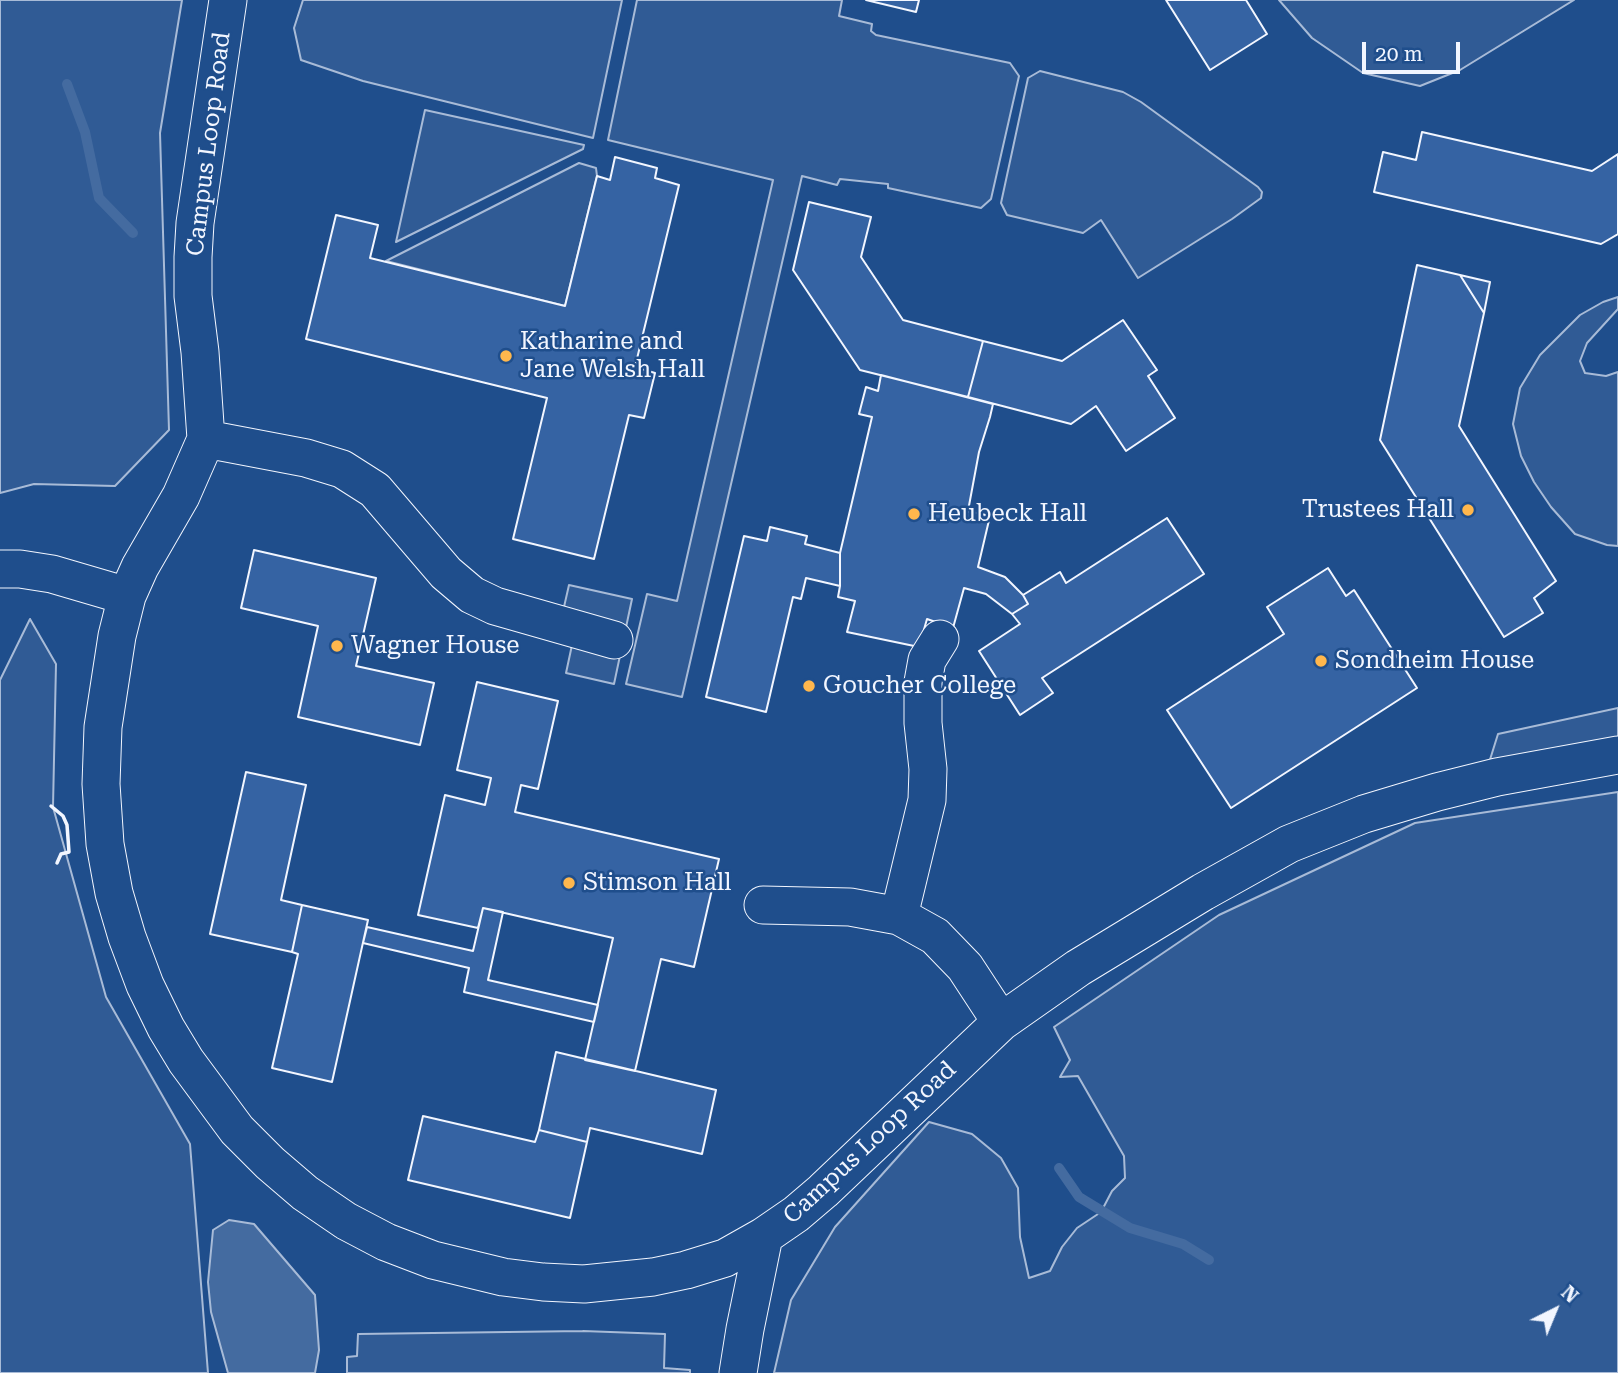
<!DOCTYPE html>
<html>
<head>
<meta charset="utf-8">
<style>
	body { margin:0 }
	#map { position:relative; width:1618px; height:1373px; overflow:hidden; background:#1f4e8c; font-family:"Roboto Serif",serif }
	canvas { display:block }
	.north { position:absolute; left:1520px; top:1275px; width:70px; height:70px; -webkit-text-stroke:5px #1f4e8c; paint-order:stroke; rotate:43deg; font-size:19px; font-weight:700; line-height:28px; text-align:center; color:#f2f6ff }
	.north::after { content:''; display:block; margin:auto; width:24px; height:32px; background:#f2f6ff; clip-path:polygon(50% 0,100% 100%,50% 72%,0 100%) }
	.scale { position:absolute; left:1362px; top:42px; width:98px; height:32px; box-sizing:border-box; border:4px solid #f2f6ff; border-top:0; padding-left:9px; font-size:21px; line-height:24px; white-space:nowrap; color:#f2f6ff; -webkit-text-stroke:5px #1f4e8c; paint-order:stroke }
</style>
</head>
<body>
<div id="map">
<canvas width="1618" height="1373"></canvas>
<div class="north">N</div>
<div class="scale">20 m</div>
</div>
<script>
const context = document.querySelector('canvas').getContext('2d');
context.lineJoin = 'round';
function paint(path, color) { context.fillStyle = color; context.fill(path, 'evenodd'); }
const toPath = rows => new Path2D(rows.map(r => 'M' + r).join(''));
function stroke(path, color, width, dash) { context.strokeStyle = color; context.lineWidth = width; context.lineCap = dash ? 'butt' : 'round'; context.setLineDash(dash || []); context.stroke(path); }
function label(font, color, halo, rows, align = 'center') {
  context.font = font + ' "Roboto Serif",serif'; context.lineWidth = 5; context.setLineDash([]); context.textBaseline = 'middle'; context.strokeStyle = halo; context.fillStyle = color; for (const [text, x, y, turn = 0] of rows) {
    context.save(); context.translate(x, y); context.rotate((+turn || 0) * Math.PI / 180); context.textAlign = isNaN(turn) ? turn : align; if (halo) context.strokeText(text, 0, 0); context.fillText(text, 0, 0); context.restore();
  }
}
const built = toPath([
	[0,0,182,0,160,133,169,430,115,486,34,484,0,493,0,0],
	[303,0,622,0,593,138,363,81,301,60,294,28,303,0],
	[637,0,842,0,839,16,872,24,871,31,876,35,1010,63,1019,76,991,199,981,208,888,188,888,184,840,179,837,185,802,176,682,697,626,684,647,594,677,601,773,180,608,140,637,0],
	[1279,0,1574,0,1460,70,1420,86,1363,73,1312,38,1279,0],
	[1040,71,1123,92,1141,102,1258,187,1262,192,1261,198,1232,219,1138,278,1101,220,1083,233,1007,215,1001,203,1028,78,1040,71],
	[425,110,584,145,583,149,396,242,425,110],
	[579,163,596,168,597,176,565,306,386,261,579,163],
	[1618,297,1618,309,1587,343,1580,361,1585,373,1606,376,1618,372,1618,546,1607,545,1575,534,1551,507,1534,482,1521,456,1513,424,1520,388,1540,355,1580,315,1603,302,1618,297],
	[569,585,632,599,614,684,566,673,572,645,556,642,569,585],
	[30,619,56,664,53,807,106,997,190,1144,208,1373,0,1373,0,680,30,619],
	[1618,708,1618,738,1488,766,1498,734,1618,708],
	[1618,792,1618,1373,774,1373,791,1300,835,1227,929,1122,972,1134,1001,1158,1018,1188,1020,1237,1029,1278,1050,1271,1062,1247,1077,1228,1101,1212,1112,1191,1125,1178,1124,1156,1078,1076,1060,1077,1070,1060,1054,1027,1219,915,1415,823,1618,792],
	[583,1331,665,1334,664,1368,690,1370,690,1373,347,1373,347,1357,357,1356,358,1334,583,1331]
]);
paint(built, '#305b95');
stroke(built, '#a8bbd7', 2);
const water = toPath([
	[229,1220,254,1224,315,1295,319,1350,315,1373,228,1373,211,1312,208,1282,213,1230,229,1220]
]);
paint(water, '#446ba0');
stroke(water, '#a8bbd7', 2);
stroke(toPath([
	[67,84,85,132,99,198,133,233],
	[1059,1168,1079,1197,1130,1228,1183,1244,1209,1260]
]), '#446ba0', 10);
const building = toPath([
	[866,0,919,0,916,12,866,0],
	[1166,0,1246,0,1267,34,1210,70,1166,0],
	[1422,132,1592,171,1618,154,1618,234,1601,244,1374,192,1383,152,1416,160,1422,132],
	[615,157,657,168,655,178,679,185,635,367,655,373,644,418,629,415,594,559,513,539,547,398,306,339,336,215,378,225,370,258,565,306,597,176,610,180,615,157],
	[809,202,871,217,861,257,903,320,983,341,968,397,860,370,793,270,809,202],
	[1417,265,1460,275,1484,313,1459,426,1556,581,1534,598,1543,613,1504,637,1380,440,1417,265],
	[1460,275,1490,282,1484,313,1460,275],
	[1123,320,1157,370,1148,376,1175,418,1126,451,1096,406,1071,424,968,397,983,341,1062,361,1123,320],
	[881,375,993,404,990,417,979,452,968,511,990,516,978,567,1005,577,1023,595,1028,604,1012,614,986,594,964,588,953,628,927,619,919,647,847,632,855,601,838,597,840,586,840,553,872,417,859,414,866,387,878,391,881,375],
	[1167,518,1204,574,1042,678,1053,693,1020,715,979,651,1020,624,1012,614,1028,604,1023,595,1060,572,1066,583,1167,518],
	[770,527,807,536,805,544,840,553,840,586,806,578,801,599,793,597,766,712,706,697,744,536,767,541,770,527],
	[254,550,376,578,356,666,434,683,420,745,298,717,318,626,241,608,254,550],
	[1328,568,1346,596,1354,590,1417,688,1231,808,1167,710,1284,634,1267,607,1328,568],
	[477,682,558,701,538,789,521,785,515,812,719,859,694,967,661,959,635,1071,585,1060,613,938,483,908,478,928,418,915,445,795,485,805,491,778,457,770,477,682],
	[246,772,306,785,281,900,302,905,292,952,210,934,246,772],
	[302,905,368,920,332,1082,272,1068,298,954,292,952,302,905],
	[483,908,503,912,488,980,598,1005,594,1022,464,992,469,968,363,943,367,927,473,951,483,908],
	[556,1052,716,1090,702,1154,590,1128,587,1142,539,1130,556,1052],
	[423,1116,535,1142,539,1130,587,1142,570,1218,408,1180,423,1116]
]);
paint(building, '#3563a3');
stroke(building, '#f2f6ff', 2);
const minor = toPath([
	[228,0,195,223,193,257,193,296,200,352,206,439,181,496,140,567,127,596,117,636,103,727,101,784,105,844,114,893,127,937,145,985,166,1028,186,1061,237,1130,270,1163,305,1193,346,1221,386,1242,433,1260,503,1277,543,1282,584,1284,653,1277,686,1270,725,1258,764,1236,796,1214,823,1191,1001,1022,1078,968,1203,892,1289,844,1364,814,1437,792,1497,777,1618,755],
	[206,439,306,458,342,469,375,490,446,573,472,595,495,606,614,640],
	[0,569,20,569,52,574,127,596],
	[763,905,850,907,899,916,935,936,965,967,1001,1022],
	[899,916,927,800,928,769,923,723,923,682,927,660,940,639],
	[738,1373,745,1329,764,1236]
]);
stroke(minor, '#f2f6ff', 39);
stroke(minor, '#1f4e8c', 37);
stroke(toPath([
	[51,806,63,816,67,825,69,852,61,854,57,863]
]), '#f2f6ff', 3.5);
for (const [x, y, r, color] of [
	[506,356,7,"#ffb74d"],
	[1468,510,7,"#ffb74d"],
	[914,514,7,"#ffb74d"],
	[337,646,7,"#ffb74d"],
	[1321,661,7,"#ffb74d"],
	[809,686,7,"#ffb74d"],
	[569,883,7,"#ffb74d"]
]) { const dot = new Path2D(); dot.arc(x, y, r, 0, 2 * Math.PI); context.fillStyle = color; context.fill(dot); stroke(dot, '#1f4e8c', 2.5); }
label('24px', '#f2f6ff', '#1f4e8c', [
	["Campus Loop Road",209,144,-83],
	["Campus Loop Road",870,1143,-43]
]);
label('24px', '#f2f6ff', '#1f4e8c', [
	["Katharine and",520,342],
	["Jane Welsh Hall",520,370],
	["Trustees Hall",1454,510,"right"],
	["Heubeck Hall",928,514],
	["Wagner House",351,646],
	["Sondheim House",1335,661],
	["Goucher College",823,686],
	["Stimson Hall",583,883]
], 'left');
</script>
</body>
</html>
